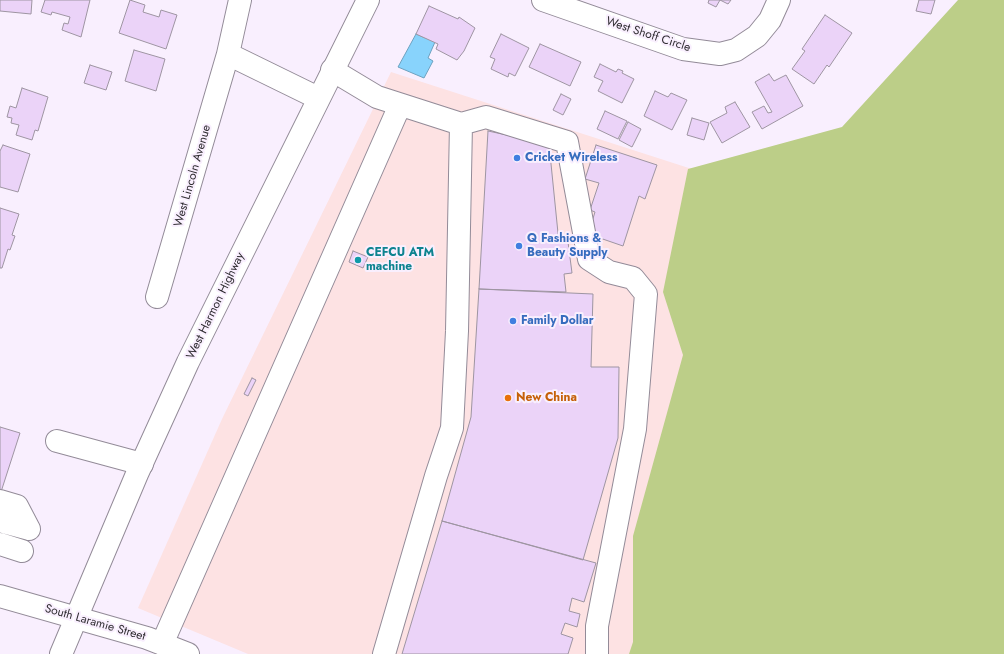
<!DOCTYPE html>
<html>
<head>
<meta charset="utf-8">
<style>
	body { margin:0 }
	canvas { display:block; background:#f9effe }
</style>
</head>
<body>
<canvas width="1004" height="654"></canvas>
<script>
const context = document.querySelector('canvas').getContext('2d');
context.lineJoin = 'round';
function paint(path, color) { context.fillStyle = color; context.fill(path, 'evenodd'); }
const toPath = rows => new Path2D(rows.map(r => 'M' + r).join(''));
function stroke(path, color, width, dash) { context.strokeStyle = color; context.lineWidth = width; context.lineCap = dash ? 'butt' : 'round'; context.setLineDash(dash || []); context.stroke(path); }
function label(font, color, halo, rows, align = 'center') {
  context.font = font + ' Jost,sans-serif'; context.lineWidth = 4; context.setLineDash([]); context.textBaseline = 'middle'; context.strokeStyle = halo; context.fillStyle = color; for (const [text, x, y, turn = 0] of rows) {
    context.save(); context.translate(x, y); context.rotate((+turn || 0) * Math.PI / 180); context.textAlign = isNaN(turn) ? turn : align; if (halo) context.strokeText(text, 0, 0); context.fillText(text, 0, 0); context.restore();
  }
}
paint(toPath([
	[391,72,788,200,653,654,248,654,138,608,222,419]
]), '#fde2e3');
paint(toPath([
	[958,0,1004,0,1004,654,629,654,633,642,633,536,683,355,663,292,688,169,842,127]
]), '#bcce88');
const water = toPath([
	[416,34,435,42,428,58,433,61,424,78,398,67,416,34]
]);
paint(water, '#88d3fc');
stroke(water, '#6da1bf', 1);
const building = toPath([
	[0,0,32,0,31,14,0,11,0,0],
	[45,0,90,0,81,37,62,30,64,23,68,24,70,17,52,12,51,15,41,12,45,0],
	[130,0,145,5,143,12,159,17,161,10,177,15,166,49,119,33,130,0],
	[709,0,731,0,728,4,720,0,716,7,708,3,709,0],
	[919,0,935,0,931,14,916,11,919,0],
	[429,6,458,19,459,17,475,28,464,51,457,60,436,49,438,44,416,34,429,6],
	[825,15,852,33,829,67,827,65,814,84,792,69,805,51,802,49,825,15],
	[501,34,529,48,515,76,509,73,508,77,491,69,495,59,490,57,501,34],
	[540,44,581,62,570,86,529,67,540,44],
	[134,50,165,59,156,91,125,81,134,50],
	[600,64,616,72,618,69,623,71,622,73,634,79,622,103,598,91,603,81,594,77,600,64],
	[90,65,112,72,106,90,84,83,90,65],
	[769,74,774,81,786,75,803,106,762,129,752,112,764,106,768,113,772,112,755,82,769,74],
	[22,88,48,97,38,131,35,130,32,140,16,135,19,125,11,123,12,118,7,117,10,106,16,108,22,88],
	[655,91,668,97,671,93,687,100,672,130,644,116,655,91],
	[561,94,571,99,563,115,553,110,561,94],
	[735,102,750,127,722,143,710,122,727,113,725,107,735,102],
	[605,111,627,121,618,139,597,129,605,111],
	[692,118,709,123,704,140,687,135,692,118],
	[628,122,641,129,632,147,619,140,628,122],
	[488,131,549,144,559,243,568,242,572,273,564,274,566,292,479,289,488,131],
	[3,145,30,154,18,192,0,187,0,151,3,145],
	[596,145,657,165,645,199,639,196,623,246,594,236,591,225,595,212,590,210,599,183,585,179,596,145],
	[0,208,19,214,12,235,15,236,10,250,8,249,2,268,0,268,0,208],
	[353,251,368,257,363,268,349,262,353,251],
	[479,289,593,294,591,367,619,367,618,438,583,560,442,521,471,417,479,289],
	[252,378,256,380,248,396,244,394,252,378],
	[0,427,20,433,0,495,0,427],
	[442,521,596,563,584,602,572,598,569,611,580,614,577,627,565,623,561,634,573,638,568,654,402,654,442,521]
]);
paint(building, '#ebd3f8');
stroke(building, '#9e95a2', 1);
const minor = toPath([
	[240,0,228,54,318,98],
	[543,0,683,49,720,54,736,50,757,36,770,20,779,0],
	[332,70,377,97,461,124,457,331,452,428,436,476,384,654],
	[461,124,486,117,567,142,589,259,609,272,633,278,646,294,635,429,597,626,597,654],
	[157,297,228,54],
	[57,441,142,464],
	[0,501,17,506,29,529],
	[0,521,29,529],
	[0,544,22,551],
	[0,596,147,638,188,654],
	[162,644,400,105]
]);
const major = toPath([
	[61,654,137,474,188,362,368,0]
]);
stroke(minor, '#938b98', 24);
stroke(major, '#938b98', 24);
stroke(minor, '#fff', 22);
stroke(major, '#fff', 22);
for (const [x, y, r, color] of [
	[517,158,4,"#3f7fe0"],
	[519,246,4,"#3f7fe0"],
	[358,260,4,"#0f9aa8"],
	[513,321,4,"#3f7fe0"],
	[508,398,4,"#e8710a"]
]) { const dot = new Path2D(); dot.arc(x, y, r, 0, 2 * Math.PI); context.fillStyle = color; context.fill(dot); stroke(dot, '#f9effe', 1.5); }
label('12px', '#2f2c31', '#f9effe', [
	["West Shoff Circle",648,35,18],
	["West Lincoln Avenue",193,176,-74],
	["West Harmon Highway",216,306,-64],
	["South Laramie Street",95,623,16]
]);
label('bold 12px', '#366cbe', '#f9effe', [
	["Cricket Wireless",525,158],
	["Q Fashions &",527,239],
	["Beauty Supply",527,253],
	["Family Dollar",521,321]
], 'left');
label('bold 12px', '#0d838f', '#f9effe', [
	["CEFCU ATM",366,253],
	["machine",366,267]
], 'left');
label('bold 12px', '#c56008', '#f9effe', [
	["New China",516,398]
], 'left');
</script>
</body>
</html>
